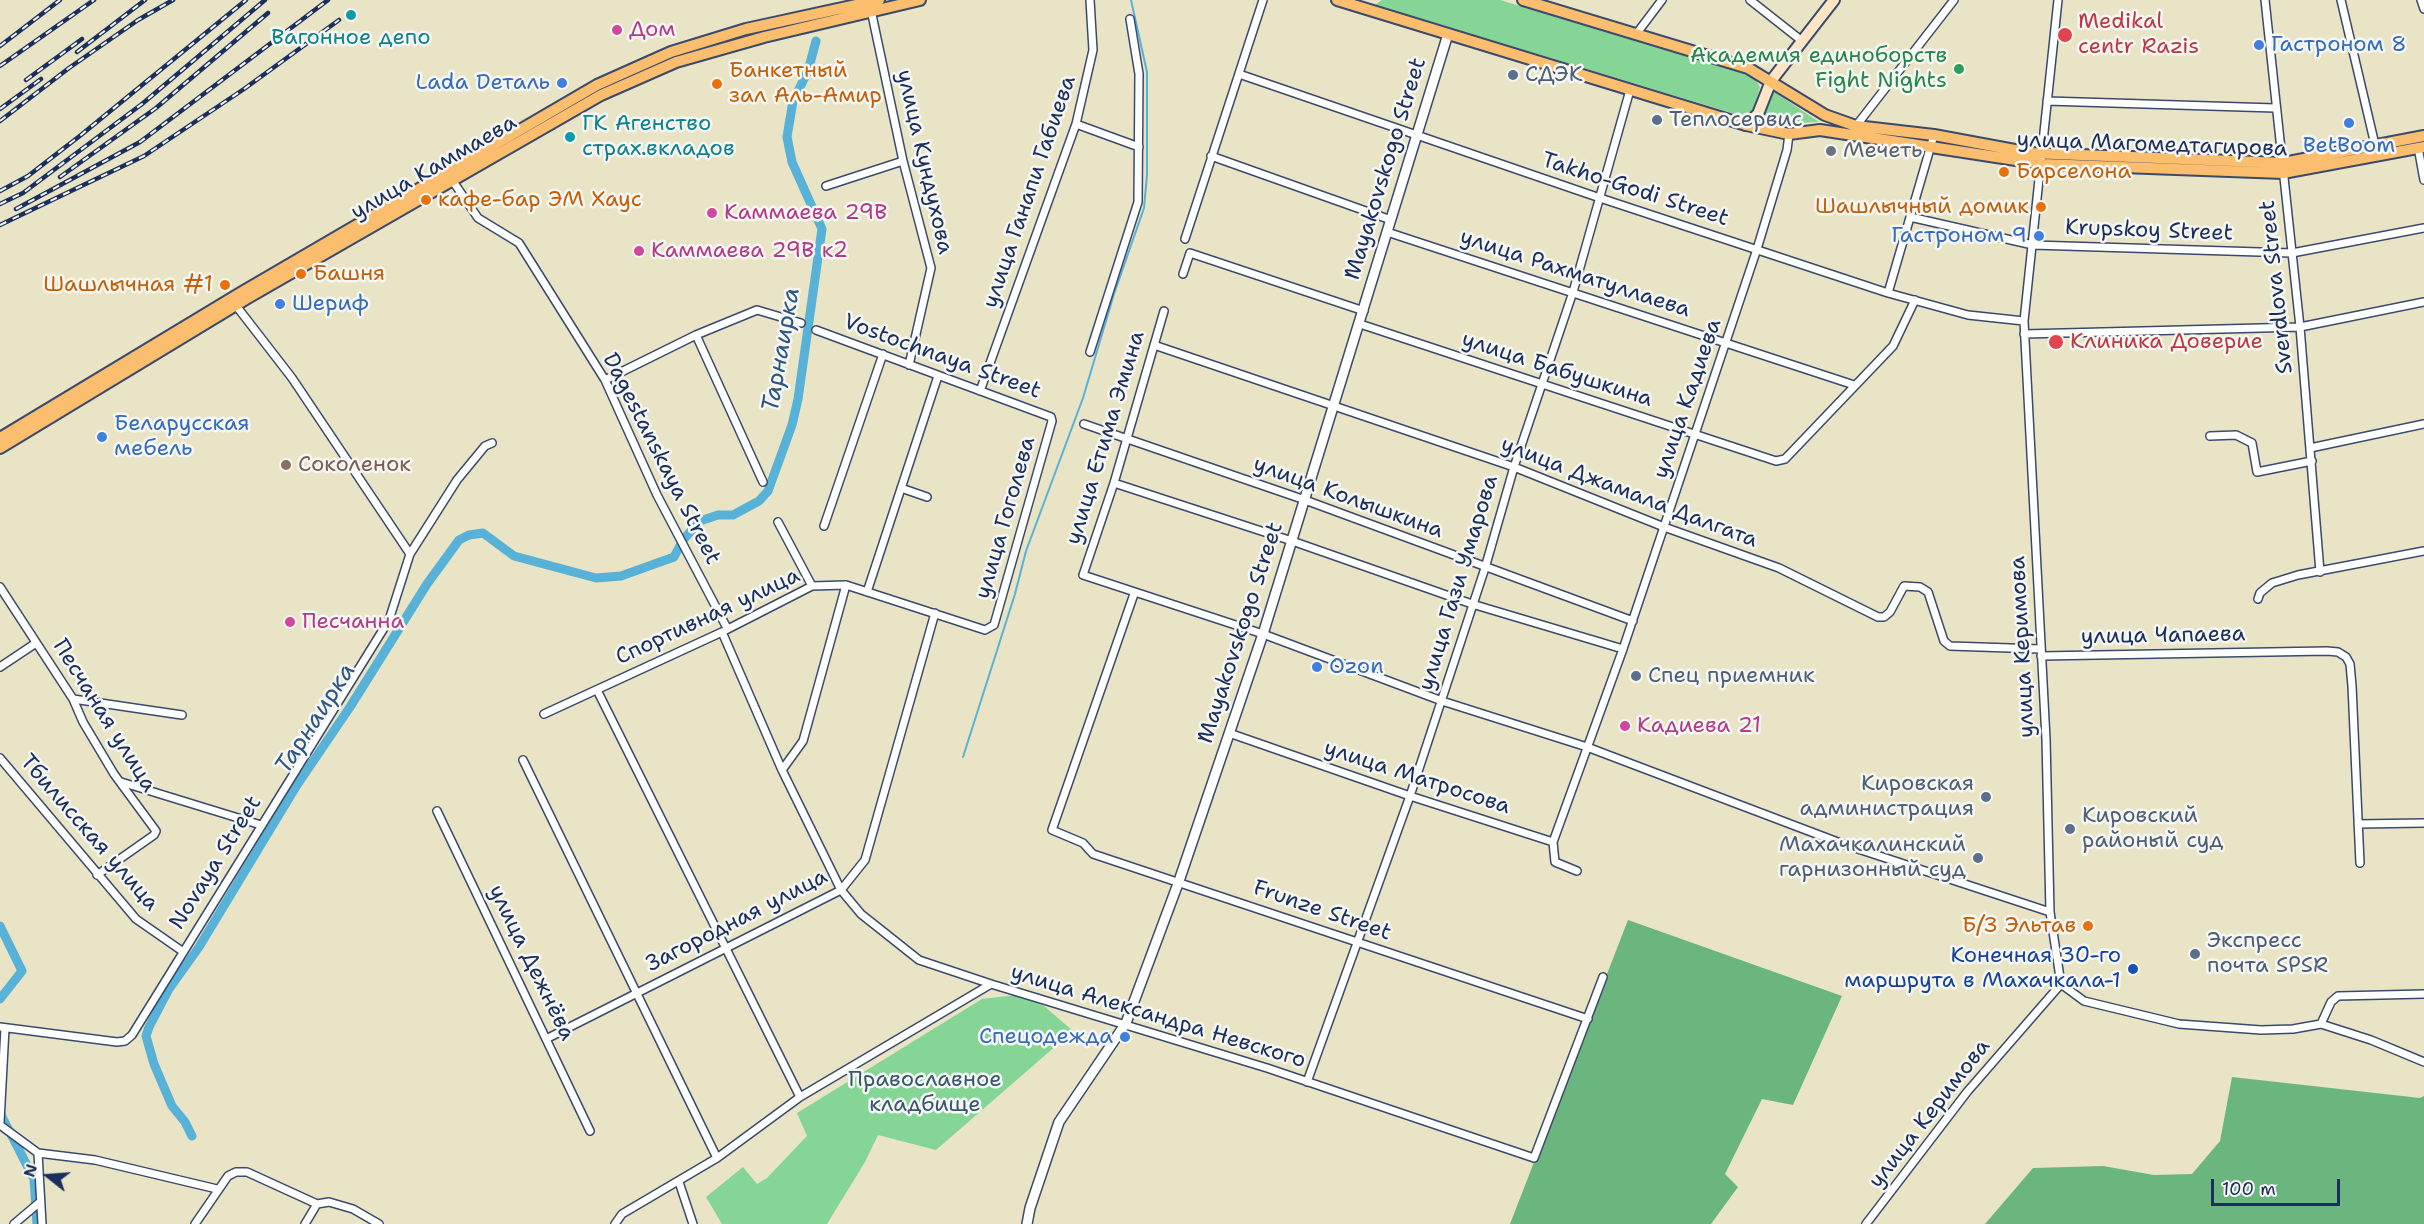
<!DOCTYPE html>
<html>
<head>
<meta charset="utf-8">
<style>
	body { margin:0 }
	#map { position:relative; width:2424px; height:1224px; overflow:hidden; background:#e8e4c5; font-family:"Shantell Sans",sans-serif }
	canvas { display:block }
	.north { position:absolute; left:18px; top:1146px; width:60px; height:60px; -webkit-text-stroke:4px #f6f6f2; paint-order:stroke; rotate:287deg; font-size:16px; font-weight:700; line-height:24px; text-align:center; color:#1b2f5e }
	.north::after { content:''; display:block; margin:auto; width:21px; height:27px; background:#1b2f5e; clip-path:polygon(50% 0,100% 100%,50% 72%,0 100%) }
	.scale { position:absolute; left:2211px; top:1179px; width:129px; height:27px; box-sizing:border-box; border:3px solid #1b2f5e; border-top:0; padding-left:8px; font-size:18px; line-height:21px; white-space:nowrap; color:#1b2f5e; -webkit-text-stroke:4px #f6f6f2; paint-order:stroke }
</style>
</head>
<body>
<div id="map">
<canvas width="2424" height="1224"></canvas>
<div class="north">N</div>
<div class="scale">100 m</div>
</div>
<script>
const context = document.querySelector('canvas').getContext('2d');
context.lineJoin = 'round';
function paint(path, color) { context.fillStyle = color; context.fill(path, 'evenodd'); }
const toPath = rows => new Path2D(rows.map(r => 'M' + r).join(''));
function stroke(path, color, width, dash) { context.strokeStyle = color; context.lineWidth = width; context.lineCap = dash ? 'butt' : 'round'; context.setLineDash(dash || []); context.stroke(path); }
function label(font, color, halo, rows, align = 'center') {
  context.font = font + ' "Shantell Sans",sans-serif'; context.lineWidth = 5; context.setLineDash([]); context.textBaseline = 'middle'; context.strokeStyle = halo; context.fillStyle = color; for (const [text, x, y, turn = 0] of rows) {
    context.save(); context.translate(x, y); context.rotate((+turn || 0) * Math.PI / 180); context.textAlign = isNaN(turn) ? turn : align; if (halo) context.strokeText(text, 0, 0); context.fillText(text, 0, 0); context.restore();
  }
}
paint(toPath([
	[1382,0,1500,0,1754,77,1760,87,1753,111,1742,116,1375,5],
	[1773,91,1819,122,1771,124,1760,120],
	[1016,995,1044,1006,1073,1031,936,1150,878,1135,865,1162,827,1224,722,1224,706,1197,743,1167,757,1184,767,1178,807,1136,797,1113,982,999]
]), '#84d596');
paint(toPath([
	[1628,920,1842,996,1793,1105,1762,1099,1725,1174,1738,1187,1711,1224,1510,1224],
	[2232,1077,2420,1098,2424,1096,2424,1224,1985,1224,2033,1168,2103,1166,2154,1175,2192,1174,2220,1141]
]), '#6bb67f');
stroke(toPath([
	[963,757,1015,594,1026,551,1083,398,1114,294,1144,208,1147,175,1147,72,1131,0]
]), '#58b1d6', 2);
stroke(toPath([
	[0,926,22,971,0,999],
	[0,1113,34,1179,37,1224],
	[192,1136,185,1122,172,1106,154,1064,146,1036,149,1027,169,989,199,947,297,785,350,707,427,584,459,540,469,535,483,533,514,556,596,578,621,576,674,557,683,540,700,521,718,515,733,515,759,501,768,491,792,425,798,399,822,229,792,162,787,137,793,101,808,71,816,41]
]), '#58b1d6', 9);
const minor = toPath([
	[1750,0,1802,41],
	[2265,0,2300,327,2320,572],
	[2341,0,2376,149],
	[2421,0,2424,9],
	[871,10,903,161,931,268,909,365],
	[1637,33,1662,0],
	[1239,74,1600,198,1888,293,1968,315,2024,321],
	[2047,101,2275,108],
	[1076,124,1139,147],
	[1856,126,1954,0],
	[2418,147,2424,180],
	[1211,156,1391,220],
	[450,177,478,218,519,243,605,380,657,495,727,628],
	[826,186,903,161],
	[1910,217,2033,245,2292,253,2424,228],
	[1387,232,1854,385],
	[1185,239,1263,0],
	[1183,274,1190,253,1364,311],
	[1888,293,1934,135],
	[234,303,292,378,410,554],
	[1164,311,1114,483,1083,575,1263,634,1442,701,1587,747,1843,844,2050,912],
	[1360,324,1776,461,1785,459,1893,346,1915,300],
	[2024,334,2300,327,2424,302],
	[696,335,763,482],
	[1154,345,1514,467,1664,527,1779,568,1878,617,1884,617,1890,612,1904,586,1920,587,1928,592,1944,641,1950,646,2040,649],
	[1090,352,1138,202,1139,74,1130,19],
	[605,380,696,335,757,310,801,323],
	[980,391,1076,124,1093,50,1090,0],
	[1084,424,1305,500,1633,621],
	[2210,436,2236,435,2252,443,2257,472,2312,461],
	[2310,448,2424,424],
	[1114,483,1292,541,1472,604,1623,649],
	[901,488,927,497],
	[778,522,812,586],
	[824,526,883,354],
	[0,587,73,699,83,722,114,774,156,831,154,835,97,875],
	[867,592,938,376],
	[1134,594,1052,830,1083,843,1093,854,1588,1019],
	[2258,599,2260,593,2272,583,2298,575,2424,551],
	[722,632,782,770,841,890,861,914,919,960,991,984],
	[2041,656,2327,651,2338,652,2346,657,2350,664,2352,686,2360,863],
	[0,667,36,643],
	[597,690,800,1097],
	[73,699,182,715],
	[544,714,722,632,812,586,846,585,985,630,994,625,1052,421,1051,417,816,330],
	[1229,733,1410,796,1553,842,1555,862,1577,871],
	[0,758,136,919,182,951],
	[523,760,717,1158],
	[782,770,803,741,846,585],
	[121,782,261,825],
	[437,811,590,1131],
	[2358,824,2424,823],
	[1553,842,1623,649,1757,249,1787,150,1789,134],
	[2061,984,2084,1001,2179,1024,2261,1030,2293,1029,2321,1024,2331,1002,2338,996,2424,994],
	[2321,1024,2371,1040,2424,1062],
	[0,1027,117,1042,125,1041,132,1035,389,620,410,554,457,480,485,446,492,443],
	[548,1038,841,890,865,860,935,613],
	[1307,1082,1410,796,1485,568,1514,467,1573,292,1630,90],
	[0,1122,5,1028],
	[0,1125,38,1153],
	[38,1153,95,1160,217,1189],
	[38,1153,42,1224],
	[679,1182,693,1224],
	[14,1224,40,1202],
	[195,1224,228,1176,236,1172,247,1172,317,1204,329,1202,353,1209,379,1224],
	[305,1224,317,1204],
	[615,1224,622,1214,717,1158,800,1097,991,984,1267,1068,1534,1158,1603,977],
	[1866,1224,1967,1092,2061,984,2050,912,2046,739,2024,321,2058,0]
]);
const tertiary = toPath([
	[1027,1224,1030,1208,1059,1122,1126,1023,1179,881,1263,634,1448,34]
]);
const secondary = toPath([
	[1746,125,1758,114,1771,81,1834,0]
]);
const primary = toPath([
	[1337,0,1746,125,1789,134,1820,130,2042,164,2283,173,2424,147],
	[1523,0,1748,68,1825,115,1856,126,1934,135,2031,153,2283,163,2424,136],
	[0,438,242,292,597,85,671,52,746,29,879,0],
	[0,448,246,299,601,95,676,62,764,37,920,0]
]);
stroke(minor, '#3a4a6d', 10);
stroke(tertiary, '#3a4a6d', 12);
stroke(secondary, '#3a4a6d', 14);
stroke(primary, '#3a4a6d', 14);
stroke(minor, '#fff', 7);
stroke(tertiary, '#fff', 9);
stroke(secondary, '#fde5c5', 10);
stroke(primary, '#fbbd6e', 10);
const rail = toPath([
	[0,46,60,0],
	[77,52,145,0],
	[0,66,94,0],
	[26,80,82,39],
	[0,109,41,79],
	[0,121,69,68,138,20,173,0],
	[60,177,156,108,268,13],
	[0,191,28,176,81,135,246,0],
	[0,204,23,193,142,104,265,0],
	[16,209,140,142,328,0],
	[0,225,144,156,244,89,339,20]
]);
stroke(rail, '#1b2f5e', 4.5);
stroke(rail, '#f6f6f2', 2, [7]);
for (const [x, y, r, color] of [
	[351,15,6,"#0f9aa8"],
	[617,30,6,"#d1479c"],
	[2065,35,8,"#e0444e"],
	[2259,45,6,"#3f7fe0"],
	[1959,69,6,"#2e9e5b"],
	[1513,75,6,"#5c6f8a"],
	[562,83,6,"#3f7fe0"],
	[717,84,6,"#e8710a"],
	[1657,120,6,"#5c6f8a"],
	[2349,123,6,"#3f7fe0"],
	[570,137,6,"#0f9aa8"],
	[1831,151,6,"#6b7280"],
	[2004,172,6,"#e8710a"],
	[426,200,6,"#e8710a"],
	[2041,207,6,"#e8710a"],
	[712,213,6,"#d1479c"],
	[2039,236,6,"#3f7fe0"],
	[639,251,6,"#d1479c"],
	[301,274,6,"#e8710a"],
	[225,285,6,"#e8710a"],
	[280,304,6,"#3f7fe0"],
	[2056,342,8,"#e0444e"],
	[102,437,6,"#3f7fe0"],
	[286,465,6,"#8d6e63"],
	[290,622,6,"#d1479c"],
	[1317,667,6,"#3f7fe0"],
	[1636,676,6,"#5c6f8a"],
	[1625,726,6,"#d1479c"],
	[1986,797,6,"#5c6f8a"],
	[2070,829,6,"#5c6f8a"],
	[1978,858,6,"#5c6f8a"],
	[2088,926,6,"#e8710a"],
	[2195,954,6,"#5c6f8a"],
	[2133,969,6,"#1a4fb4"],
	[1125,1037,6,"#3f7fe0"]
]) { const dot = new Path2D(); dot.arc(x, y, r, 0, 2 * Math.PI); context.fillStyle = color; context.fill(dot); stroke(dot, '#f6f6f2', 2); }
label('22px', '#be3a42', '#f6f6f2', [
	["Medikal",2078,22],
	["centr Razis",2078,47],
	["Клиника Доверие",2070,342]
], 'left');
label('22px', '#b23c85', '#f6f6f2', [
	["Дом",629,30],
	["Каммаева 29В",724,213],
	["Каммаева 29В к2",651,251],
	["Песчанна",302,622],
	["Кадиева 21",1637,726]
], 'left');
label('22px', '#0d838f', '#f6f6f2', [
	["Вагонное депо",351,38],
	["ГК Агенство",582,124,"left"],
	["страх.вкладов",582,149,"left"]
]);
label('22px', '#366cbe', '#f6f6f2', [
	["Гастроном 8",2271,45],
	["Lada Dеталь",550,83,"right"],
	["BetBoom",2349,146,"center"],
	["Гастроном 9",2027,236,"right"],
	["Шериф",292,304],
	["Беларусская",114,424],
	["мебель",114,449],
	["Ozon",1329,667],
	["Спецодежда",1113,1037,"right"]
], 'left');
label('22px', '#27864d', '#f6f6f2', [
	["Академия единоборств",1947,56],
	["Fight Nights",1947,81]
], 'right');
label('22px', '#c56008', '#f6f6f2', [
	["Банкетный",729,71],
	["зал Аль-Амир",729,96],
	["Барселона",2016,172],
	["кафе-бар ЭМ Хаус",438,200],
	["Шашлычный домик",2029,207,"right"],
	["Башня",313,274],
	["Шашлычная #1",213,285,"right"],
	["Б/З Эльтав",2076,926,"right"]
], 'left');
label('22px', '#4e5e75', '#f6f6f2', [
	["СДЭК",1525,75],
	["Теплосервис",1669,120],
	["Спец приемник",1648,676],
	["Кировская",1974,784,"right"],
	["администрация",1974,809,"right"],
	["Кировский",2082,816],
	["районый суд",2082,841],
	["Махачкалинский",1966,845,"right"],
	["гарнизонный суд",1966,870,"right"],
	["Экспресс",2207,941],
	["почта SPSR",2207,966]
], 'left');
label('22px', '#1b2f5e', '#f6f6f2', [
	["улица Магомедтагирова",2152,145,2],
	["улица Кундухова",924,162,77],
	["улица Каммаева",434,168,-30],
	["Mayakovskogo Street",1386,169,-73],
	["Takho-Godi Street",1635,190,18],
	["улица Ганапи Габиева",1030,192,-71],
	["Krupskoy Street",2149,231,2],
	["улица Рахматуллаева",1575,274,18],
	["Sverdlova Street",2277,287,-96],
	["Vostochnaya Street",942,357,20],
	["улица Бабушкина",1557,370,18],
	["улица Кадиева",1688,399,-71],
	["улица Етима Эмина",1106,438,-73],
	["Dagestanskaya Street",661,459,63],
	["улица Джамала Далгата",1629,493,21],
	["улица Колышкина",1348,498,20],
	["улица Гоголева",1006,518,-74],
	["улица Гази Умарова",1459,583,-73],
	["Спортивная улица",708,617,-25],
	["Mayakovskogo Street",1241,633,-72],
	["улица Чапаева",2163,636,-1],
	["улица Керимова",2023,647,-93],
	["Песчаная улица",104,716,58],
	["улица Матросова",1417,778,18],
	["Тбилисская улица",89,833,49],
	["Novaya Street",216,863,-58],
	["Frunze Street",1322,911,19],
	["Загородная улица",737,921,-27],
	["улица Дежнёва",531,963,64],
	["улица Александра Невского",1158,1017,17],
	["улица Керимова",1930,1114,-52]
]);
label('22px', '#5b616d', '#f6f6f2', [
	["Мечеть",1843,151]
], 'left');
label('22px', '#785e54', '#f6f6f2', [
	["Соколенок",298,465]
], 'left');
label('22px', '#164399', '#f6f6f2', [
	["Конечная 30-го",2121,956],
	["маршрута в Махачкала-1",2121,981]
], 'right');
label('22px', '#35586c', '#f6f6f2', [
	["Православное",925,1080],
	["кладбище",925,1105]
]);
label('italic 24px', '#2d5682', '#f6f6f2', [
	["Тарнаирка",782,350,-80],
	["Тарнаирка",316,719,-57]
]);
</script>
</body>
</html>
